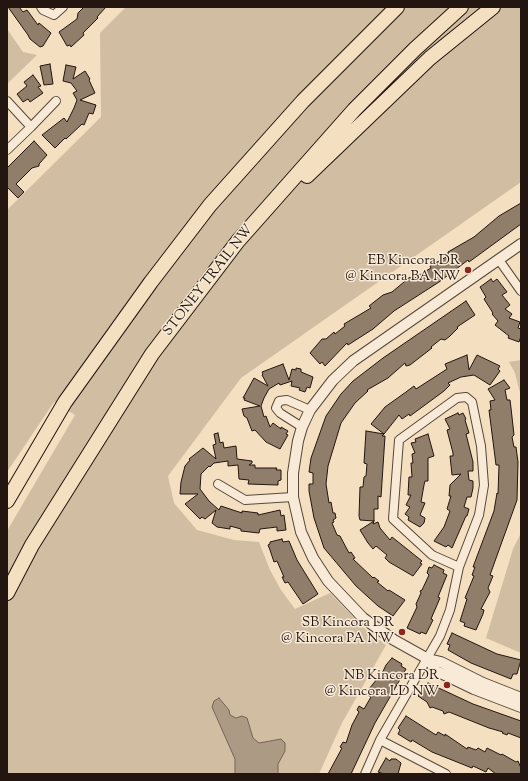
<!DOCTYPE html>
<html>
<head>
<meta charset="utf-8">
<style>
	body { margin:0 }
	#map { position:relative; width:528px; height:781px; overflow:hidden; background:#f4dfc0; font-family:"Sorts Mill Goudy",serif }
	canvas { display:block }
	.frame { position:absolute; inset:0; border:8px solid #23150f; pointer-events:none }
</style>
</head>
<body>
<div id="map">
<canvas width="528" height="781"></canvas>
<div class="frame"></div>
</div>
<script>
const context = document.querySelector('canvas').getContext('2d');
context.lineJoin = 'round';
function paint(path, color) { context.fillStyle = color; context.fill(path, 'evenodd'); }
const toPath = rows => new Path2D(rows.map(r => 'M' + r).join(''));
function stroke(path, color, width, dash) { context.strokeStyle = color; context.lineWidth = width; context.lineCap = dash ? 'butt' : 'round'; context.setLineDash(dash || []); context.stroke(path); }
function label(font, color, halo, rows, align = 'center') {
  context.font = font + ' "Sorts Mill Goudy",serif'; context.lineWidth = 3; context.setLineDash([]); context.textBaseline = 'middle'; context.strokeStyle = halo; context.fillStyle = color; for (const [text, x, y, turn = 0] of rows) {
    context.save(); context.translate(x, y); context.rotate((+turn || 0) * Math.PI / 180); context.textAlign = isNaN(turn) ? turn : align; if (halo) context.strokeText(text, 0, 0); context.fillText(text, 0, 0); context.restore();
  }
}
paint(toPath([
	[126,7,521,7,521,182,241,378,168,476,174,503,197,530,234,540,259,542,270,570,281,590,295,609,330,593,365,629,386,645,342,723,319,774,7,774,7,531,75,415,54,402,7,472,7,210,101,117,100,33],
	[7,29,23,52,37,55,7,84],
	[521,360,521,397,515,373,509,362],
	[521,533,521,653,486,638,513,549]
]), '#d0bda2');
const water = toPath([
	[219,698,229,710,230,715,236,718,242,716,247,718,253,738,259,743,281,739,285,743,285,751,278,764,278,774,235,774,235,759,212,707,214,701,219,698]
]);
paint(water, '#ad9a84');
stroke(water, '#766555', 1);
const building = toPath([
	[8,7,19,7,23,12,27,10,38,25,39,23,51,33,43,46,40,47,30,39,28,35,8,7],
	[84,7,106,7,97,17,98,18,83,33,84,35,71,47,70,45,67,46,59,32,77,19,78,13,84,7],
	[50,64,53,84,44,85,40,66,50,64],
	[66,65,76,67,73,79,85,71,90,79,89,80,95,93,80,100,96,105,93,114,89,113,84,125,82,124,66,139,65,138,55,148,42,135,64,118,67,122,74,108,77,100,73,93,77,91,71,83,63,81,66,65],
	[33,75,41,86,38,87,43,93,30,102,28,99,23,102,17,94,27,86,24,82,33,75],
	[34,141,47,155,39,164,39,166,32,168,16,184,24,192,18,198,7,187,7,168,34,141],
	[521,203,521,224,469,262,468,260,439,282,394,311,373,329,348,345,347,343,325,366,322,362,320,364,310,353,322,339,326,339,334,332,335,334,345,326,344,324,371,308,369,306,383,295,392,292,410,277,412,280,421,274,431,268,430,266,448,256,448,252,474,237,499,216,521,203],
	[491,279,493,282,497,279,507,292,502,295,510,305,505,309,512,314,509,318,520,322,518,328,521,329,521,336,519,342,508,338,509,336,495,325,498,321,492,314,493,313,484,299,486,297,480,287,491,279],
	[466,301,475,315,457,327,458,328,450,336,445,340,441,339,431,347,432,348,410,365,406,366,405,363,388,378,367,390,368,391,355,403,341,423,328,466,326,484,329,503,331,502,333,513,335,513,336,518,333,520,334,522,332,523,337,535,340,536,349,553,351,552,355,558,353,559,373,578,374,577,379,581,377,582,388,591,389,590,405,600,393,616,378,606,356,586,324,548,314,518,309,491,309,484,313,484,313,473,309,472,311,458,326,416,341,394,353,381,383,358,466,301],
	[467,355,469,370,477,355,500,366,498,369,500,371,490,385,474,375,461,377,448,383,450,385,444,391,410,416,409,414,402,419,399,415,384,434,371,424,385,407,406,392,414,386,416,389,447,369,445,364,467,355],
	[283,364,289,380,292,369,296,370,296,368,301,369,301,372,313,377,310,388,307,387,305,392,299,390,300,388,291,386,292,381,280,385,279,383,269,389,264,398,261,406,264,417,266,416,270,427,273,423,281,429,281,427,288,431,286,434,288,435,280,449,266,442,255,430,252,431,247,418,244,416,242,409,260,406,244,400,245,398,243,398,254,378,268,386,262,375,263,374,262,372,283,364],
	[504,380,510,388,505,390,507,400,510,400,511,408,514,435,512,437,514,447,516,447,518,462,517,500,490,575,493,576,488,588,490,592,481,609,484,610,483,614,476,630,464,626,465,623,460,621,467,599,465,598,474,576,472,575,475,567,473,567,494,511,497,493,498,494,499,465,496,465,489,410,491,410,490,401,495,400,488,389,504,380],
	[458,413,459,415,463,413,466,419,465,420,469,433,466,434,473,462,473,471,468,471,469,480,473,481,473,488,471,497,467,497,464,507,469,509,467,516,466,516,452,548,448,545,446,547,434,541,444,527,450,511,447,509,451,496,449,496,450,485,461,474,452,475,450,456,453,456,453,453,447,430,450,429,445,419,458,413],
	[366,431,384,434,382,436,385,436,381,497,378,496,378,509,374,509,374,521,360,520,359,516,360,487,363,487,364,477,366,476,367,464,364,463,366,431],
	[218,433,220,443,223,442,224,448,236,446,237,459,252,461,252,463,249,465,255,465,255,468,277,468,276,470,281,470,281,480,278,481,278,485,248,484,249,480,239,479,238,465,228,466,228,461,214,463,210,467,209,466,201,474,200,489,209,501,219,510,221,506,242,513,242,511,258,513,258,515,280,510,281,516,284,515,286,530,277,531,277,527,260,529,259,533,241,531,241,529,230,526,230,529,217,527,212,523,216,510,205,519,202,517,200,519,185,504,198,494,180,494,181,482,185,466,190,460,189,459,203,448,216,459,213,445,216,444,214,434,218,433],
	[428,434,434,456,428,458,428,481,425,481,424,485,421,502,425,503,420,515,425,518,424,523,420,527,408,520,409,517,405,514,410,507,406,505,411,495,408,495,409,477,412,477,411,463,413,463,412,454,415,453,411,443,416,442,415,439,428,434],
	[374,521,373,524,378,522,380,528,390,540,392,537,422,561,420,563,422,564,413,576,389,562,385,558,387,555,376,546,373,549,368,543,360,530,374,521],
	[282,539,283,542,289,541,297,560,318,594,303,604,288,582,285,583,282,577,284,577,277,561,274,562,270,550,268,545,270,544,270,542,282,539],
	[434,565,444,570,443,573,447,575,438,597,440,598,431,619,433,620,426,634,421,632,420,634,407,628,417,607,416,604,421,593,420,591,422,590,429,575,427,573,429,567,432,568,434,565],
	[452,633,497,654,521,660,517,674,513,674,511,679,471,663,448,650,450,645,447,644,452,633],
	[392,658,402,664,401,666,406,669,375,723,351,774,328,774,342,748,340,747,343,742,346,743,352,725,359,712,357,710,359,706,364,709,371,697,368,695,369,689,377,679,379,680,386,665,392,658],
	[428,683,473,704,521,721,521,738,508,733,507,735,502,733,503,732,489,728,449,712,444,714,443,711,432,707,430,708,427,702,418,696,423,686,425,687,428,683],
	[406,716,436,735,438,732,445,736,445,734,467,749,468,747,476,750,478,748,485,752,487,748,501,755,502,754,516,762,518,761,521,768,521,774,496,774,488,768,486,772,473,766,472,768,432,752,412,740,411,742,398,734,400,730,398,728,406,716],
	[386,758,390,761,391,759,396,759,401,763,398,774,384,774,378,772,386,758]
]);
paint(building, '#907e6b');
stroke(building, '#23150f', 1);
const minor = toPath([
	[41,7,43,10,54,15,63,7],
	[7,101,31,127,7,150],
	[31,127,56,101],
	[499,260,521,291],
	[302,427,280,413,276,408,279,401,287,400,310,410],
	[218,484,245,500,293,497],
	[380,740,446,774],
	[365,774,380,740,440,636,450,610,459,567,479,515,484,485,481,446,472,402,466,397,457,398,399,440,393,519,432,555,459,567]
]);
const tertiary = toPath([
	[521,244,353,361,333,380,310,410,302,427,298,441,293,473,293,497,301,532,313,558,328,581,363,618,394,640,428,659,441,662,483,683,521,698],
	[428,659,436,671,447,676,474,689,521,707]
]);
const motorway = toPath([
	[307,176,430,58,493,7],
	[7,501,65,402,151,282,210,205,303,101,397,7],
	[7,593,32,545,152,354,238,241,354,110,415,49,461,7]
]);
stroke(minor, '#57483b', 10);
stroke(tertiary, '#57483b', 12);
stroke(motorway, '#23150f', 16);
stroke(minor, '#f8ead6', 8);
stroke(tertiary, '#f8ead6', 10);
stroke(motorway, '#f4dfc0', 14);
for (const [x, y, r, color] of [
	[468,270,4,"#8f2418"],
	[402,632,4,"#8f2418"],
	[447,685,4,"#8f2418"]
]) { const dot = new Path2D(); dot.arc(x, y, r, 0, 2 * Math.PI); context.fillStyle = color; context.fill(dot); stroke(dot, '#f8ead6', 1.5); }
label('14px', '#23150f', '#f8ead6', [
	["EB Kincora DR",460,262],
	["@ Kincora BA NW",460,278],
	["SB Kincora DR",394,624],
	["@ Kincora PA NW",394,640],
	["NB Kincora DR",439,677],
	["@ Kincora LD NW",439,693]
], 'right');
label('14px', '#23150f', '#f8ead6', [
	["STONEY TRAIL NW",209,281,-52]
]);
</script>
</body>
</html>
